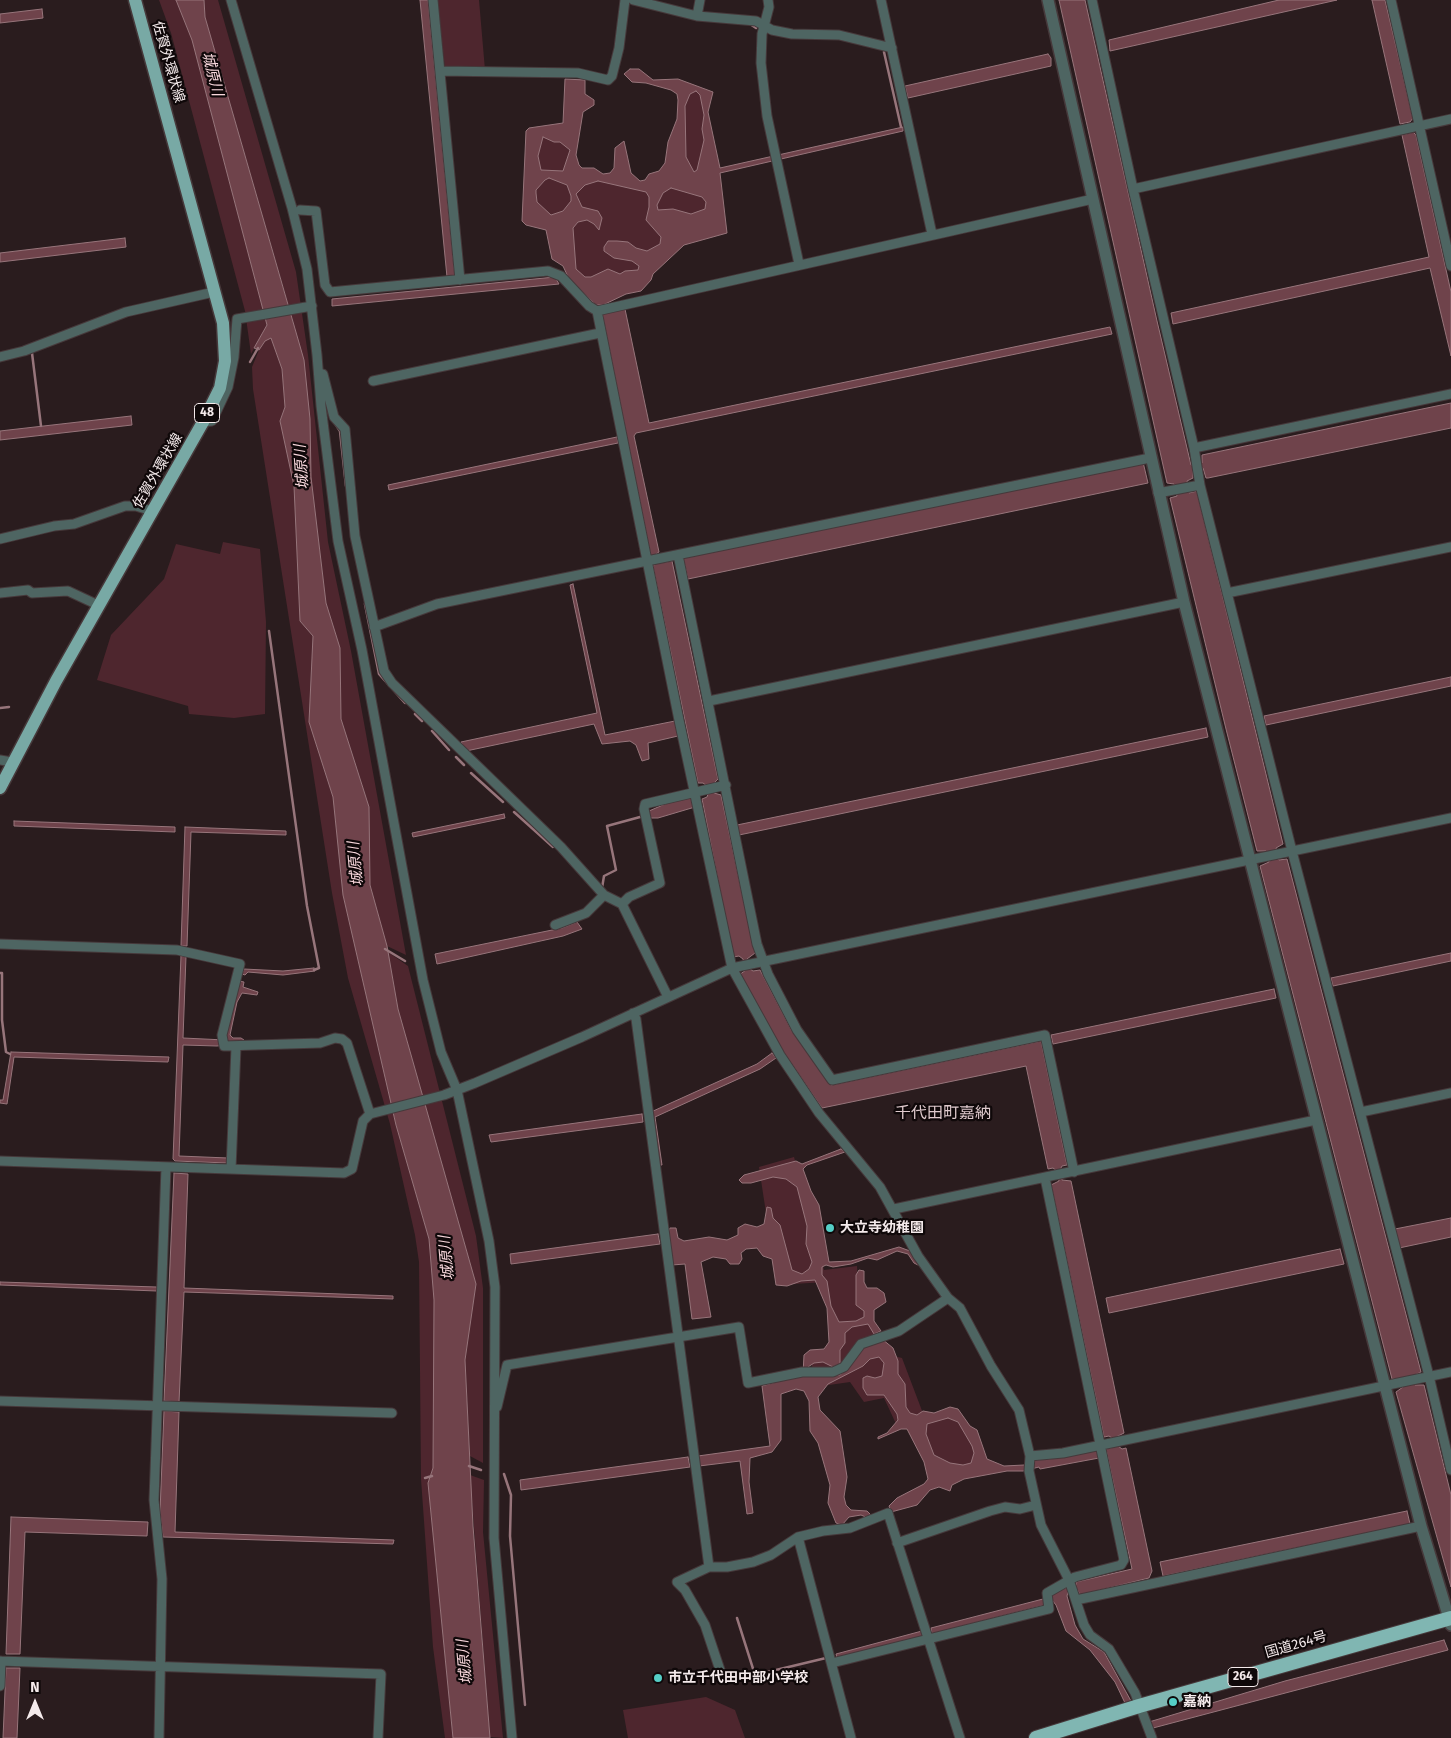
<!DOCTYPE html>
<html>
<head>
<meta charset="utf-8">
<style>
	body { margin:0 }
	#map { position:relative; width:1451px; height:1738px; overflow:hidden; background:#2a1c1e; font-family:"Fira Sans",sans-serif }
	canvas { display:block }
	.north { position:absolute; left:10px; top:1678px; width:50px; height:50px; -webkit-text-stroke:4px #0f0809; paint-order:stroke; rotate:0deg; font-size:14px; font-weight:700; line-height:20px; text-align:center; color:#f4eaeb }
	.north::after { content:''; display:block; margin:auto; width:18px; height:22px; background:#f4eaeb; clip-path:polygon(50% 0,100% 100%,50% 72%,0 100%) }
</style>
</head>
<body>
<div id="map">
<canvas width="1451" height="1738"></canvas>
<div class="north">N</div>
</div>
<script>
const context = document.querySelector('canvas').getContext('2d');
context.lineJoin = 'round';
function paint(path, color) { context.fillStyle = color; context.fill(path, 'evenodd'); }
const toPath = rows => new Path2D(rows.map(r => 'M' + r).join(''));
function stroke(path, color, width, dash) { context.strokeStyle = color; context.lineWidth = width; context.lineCap = dash ? 'butt' : 'round'; context.setLineDash(dash || []); context.stroke(path); }
function label(font, color, halo, rows, align = 'center') {
  context.font = font + ' "Fira Sans","Noto Sans JP",sans-serif'; context.lineWidth = 4.5; context.setLineDash([]); context.textBaseline = 'middle'; context.strokeStyle = halo; context.fillStyle = color; for (const [text, x, y, turn = 0] of rows) {
    context.save(); context.translate(x, y); context.rotate((+turn || 0) * Math.PI / 180); context.textAlign = isNaN(turn) ? turn : align; if (halo) context.strokeText(text, 0, 0); context.fillText(text, 0, 0); context.restore();
  }
}
paint(toPath([
	[159,0,176,0,192,40,267,325,251,354,245,311,171,33],
	[204,0,218,0,296,272,308,355,328,542,351,651,406,955,387,946,370,885,369,807,341,719,340,648,326,603,311,477,310,419,293,321,205,17],
	[437,0,479,0,485,70,445,68],
	[681,86,705,93,718,226,681,231,637,282,599,293,572,273,555,223,526,217,534,136,574,126,572,172,650,188,676,175],
	[271,338,282,369,285,407,280,421,294,486,300,621,313,636,309,722,333,797,343,895,396,1125,429,1239,434,1300,433,1468,428,1483,453,1738,445,1738,433,1647,421,1479,419,1262,415,1235,390,1124,348,978,332,893,253,389,252,367,259,350,265,340],
	[223,542,260,549,266,622,265,714,234,718,189,714,188,706,97,680,111,635,164,579,176,544,220,554],
	[388,952,408,966,476,1236,483,1288,483,1463,470,1456,465,1360,476,1284,398,1009],
	[794,1157,824,1270,857,1266,859,1303,870,1308,881,1353,902,1358,924,1416,959,1416,988,1471,934,1484,909,1425,897,1426,884,1398,864,1402,850,1382,815,1387,810,1352,836,1351,826,1282,777,1285,759,1167],
	[470,1475,484,1480,483,1532,503,1738,490,1737],
	[706,1697,735,1710,745,1738,628,1738,623,1710]
]), '#4e262e');
const water = toPath([
	[176,0,204,0,205,17,304,360,310,419,311,477,326,603,340,648,341,719,369,807,370,885,387,946,398,1009,476,1284,465,1360,473,1526,490,1738,453,1738,428,1483,433,1468,434,1300,429,1239,396,1125,343,895,333,797,309,722,313,636,300,621,294,486,280,421,285,407,282,369,271,338,265,341,259,350,254,348,267,325,192,40,176,0],
	[420,0,428,0,455,276,447,277,420,0],
	[1059,0,1085,0,1157,321,1191,465,1202,463,1202,455,1451,403,1451,428,1208,478,1206,478,1203,468,1193,469,1193,478,1187,481,1189,493,1197,491,1283,844,1276,848,1279,860,1287,859,1421,1372,1413,1376,1415,1385,1424,1385,1451,1495,1451,1587,1396,1392,1403,1387,1402,1379,1392,1379,1260,866,1269,862,1266,851,1257,851,1226,729,1170,498,1177,496,1174,484,1167,483,1059,0],
	[1279,0,1337,0,1110,51,1109,40,1279,0],
	[1372,0,1385,0,1413,118,1410,122,1400,124,1372,0],
	[42,9,43,18,0,23,0,14,42,9],
	[1048,54,1051,58,1051,66,908,98,905,86,1048,54],
	[630,69,639,69,653,80,678,79,713,92,708,112,720,168,903,127,903,131,720,173,727,233,684,245,653,274,651,280,641,291,626,294,603,305,596,305,569,279,563,266,552,259,546,230,526,225,522,221,526,131,529,128,563,123,565,79,585,80,585,94,594,100,594,105,583,112,576,155,579,165,582,168,594,168,603,174,610,173,614,168,615,148,624,141,631,173,640,181,645,180,649,174,659,171,665,163,668,142,677,119,678,100,677,94,671,90,646,83,632,82,624,74,630,69],
	[696,91,700,95,704,115,702,129,704,140,697,170,694,172,686,157,685,106,690,94,696,91],
	[543,137,554,142,560,142,570,150,563,171,541,170,538,156,543,137],
	[549,178,567,185,571,196,571,201,563,211,551,215,537,202,536,193,536,190,545,180,549,178],
	[598,181,646,192,649,197,649,207,646,220,661,237,660,244,647,251,636,248,628,242,617,241,608,241,604,247,604,251,614,258,632,261,639,266,638,270,625,271,620,274,608,269,591,277,585,277,576,269,573,228,578,222,587,220,594,224,599,230,602,218,598,211,582,207,576,194,585,185,598,181],
	[671,188,702,197,706,202,705,209,691,214,673,209,658,210,657,205,663,193,671,188],
	[1413,132,1416,135,1451,292,1451,356,1430,268,1173,324,1171,313,1429,257,1402,135,1413,132],
	[125,238,126,247,0,262,0,253,125,238],
	[555,277,559,284,332,306,332,299,555,277],
	[625,309,649,423,1110,327,1112,334,636,433,634,436,659,552,656,554,658,563,672,561,718,779,712,785,714,793,721,795,755,953,747,959,750,969,753,971,760,970,792,1031,831,1085,1041,1041,1067,1165,1062,1166,1060,1170,1062,1180,1071,1181,1124,1433,1116,1437,1118,1446,1122,1449,1126,1448,1152,1571,1149,1578,1080,1595,1077,1589,1068,1592,1067,1596,1075,1625,1083,1639,1104,1652,1131,1701,1125,1703,1115,1682,1090,1650,1066,1631,1056,1605,1052,1600,1052,1595,1063,1589,1076,1585,1076,1582,1132,1569,1106,1449,1114,1447,1112,1438,1109,1436,1104,1437,1051,1185,1059,1181,1057,1171,1053,1168,1048,1169,1026,1066,822,1108,782,1050,739,975,746,970,743,959,739,956,733,957,702,799,707,797,708,794,707,786,703,783,698,783,653,567,655,563,650,553,602,313,625,309],
	[131,416,132,425,0,440,0,431,131,416],
	[617,437,618,443,389,490,388,485,617,437],
	[1143,462,1148,483,688,579,683,558,1143,462],
	[573,584,605,735,675,721,678,736,648,743,649,759,642,761,636,745,630,741,602,744,594,724,466,751,461,742,597,713,570,585,573,584],
	[1451,677,1451,686,1266,725,1264,716,1451,677],
	[1206,728,1208,737,739,835,737,825,1206,728],
	[692,797,695,807,658,818,650,818,649,811,672,801,692,797],
	[504,814,505,818,413,837,412,833,504,814],
	[14,821,175,827,175,832,14,826,14,821],
	[185,827,286,831,286,835,191,832,187,946,181,946,185,827],
	[577,922,582,929,563,936,437,964,435,954,562,928,577,922],
	[1451,953,1451,961,1333,986,1331,978,1451,953],
	[181,956,186,956,183,1038,225,1040,239,981,244,982,243,987,258,992,257,995,242,993,237,1002,230,1035,233,1038,241,1038,244,1040,242,1043,217,1046,183,1045,179,1156,228,1158,227,1163,175,1161,173,1159,181,956],
	[314,968,315,971,283,975,248,972,245,975,242,974,244,969,283,971,314,968],
	[1274,989,1276,998,1053,1044,1051,1035,1274,989],
	[11,1052,169,1057,168,1062,14,1057,7,1104,0,1103,0,1100,3,1100,11,1052],
	[772,1053,776,1058,760,1069,655,1117,662,1165,658,1165,651,1112,757,1064,772,1053],
	[642,1114,643,1122,491,1142,489,1135,642,1114],
	[841,1149,845,1152,807,1165,803,1169,811,1191,819,1205,829,1262,851,1261,899,1247,910,1251,920,1266,914,1263,908,1254,897,1251,877,1260,868,1258,851,1264,833,1267,826,1265,822,1267,822,1275,827,1281,831,1306,839,1322,856,1321,864,1317,864,1311,856,1305,856,1275,859,1270,864,1271,864,1282,867,1288,877,1288,884,1293,886,1302,874,1310,874,1321,881,1331,874,1334,868,1324,852,1327,845,1333,845,1343,840,1350,840,1364,833,1367,823,1362,814,1363,808,1367,808,1375,840,1375,847,1369,861,1348,882,1339,893,1348,898,1361,898,1374,905,1384,906,1407,910,1413,917,1415,923,1411,934,1413,950,1407,958,1409,970,1426,977,1430,987,1459,1004,1466,1024,1465,1032,1464,1035,1460,1058,1458,1093,1450,1097,1451,1099,1458,1040,1469,1039,1467,1023,1471,1007,1471,964,1479,952,1485,950,1491,939,1487,930,1490,917,1505,891,1512,889,1506,897,1498,924,1484,928,1479,924,1462,907,1429,901,1429,878,1439,878,1437,887,1433,898,1420,897,1414,884,1395,867,1395,863,1388,863,1378,867,1376,875,1378,882,1376,884,1363,879,1357,870,1359,863,1366,828,1384,818,1397,820,1410,840,1431,847,1477,844,1497,846,1505,851,1510,867,1511,871,1515,868,1518,861,1515,849,1517,842,1525,836,1523,828,1503,830,1485,818,1443,810,1431,809,1401,804,1391,796,1389,781,1394,781,1440,772,1452,750,1458,749,1482,753,1513,747,1514,740,1461,699,1466,698,1456,770,1446,762,1386,803,1374,804,1355,810,1350,824,1349,829,1342,827,1308,815,1280,801,1281,787,1286,776,1285,772,1259,763,1256,757,1248,746,1249,741,1253,742,1259,739,1264,730,1264,726,1259,713,1257,701,1262,711,1317,692,1319,685,1264,672,1265,667,1234,670,1228,676,1228,678,1238,684,1241,709,1237,727,1240,738,1235,738,1228,745,1224,757,1227,764,1224,767,1207,771,1208,773,1218,780,1225,792,1270,802,1274,809,1269,812,1262,806,1244,807,1226,797,1187,786,1179,773,1177,751,1183,742,1183,739,1180,744,1175,796,1161,802,1164,841,1149],
	[948,1418,958,1422,972,1446,974,1453,971,1463,963,1465,950,1463,934,1455,926,1434,927,1424,948,1418],
	[174,1173,188,1174,184,1288,393,1296,393,1299,184,1292,179,1402,164,1401,174,1173],
	[1451,1218,1451,1237,1399,1248,1395,1229,1451,1218],
	[658,1234,660,1244,511,1264,510,1254,658,1234],
	[1340,1249,1344,1264,1109,1313,1106,1298,1340,1249],
	[0,1282,157,1287,157,1291,0,1285,0,1282],
	[164,1411,179,1412,175,1532,394,1540,393,1544,163,1537,160,1512,164,1411],
	[688,1457,690,1467,521,1490,520,1480,688,1457],
	[1407,1511,1410,1524,1163,1576,1160,1562,1407,1511],
	[11,1517,148,1522,147,1536,25,1532,20,1654,6,1654,11,1517],
	[1043,1599,1045,1605,932,1634,931,1628,1043,1599],
	[922,1631,923,1636,837,1658,836,1654,922,1631],
	[1444,1640,1448,1650,1153,1728,1149,1724,1149,1722,1285,1681,1444,1640],
	[6,1668,20,1668,17,1738,3,1738,6,1668]
]);
paint(water, '#6f434b');
stroke(water, '#97757b', 1);
stroke(toPath([
	[750,24,756,28],
	[884,52,901,127],
	[32,353,41,426],
	[250,362,258,348],
	[336,425,340,431,346,486],
	[365,604,379,674,405,703],
	[269,631,307,906,319,968,314,970],
	[0,708,9,707],
	[415,714,422,721],
	[432,731,449,750],
	[456,757,464,765],
	[471,773,503,802],
	[514,812,553,847],
	[602,888,604,876,616,870,607,826,640,817],
	[385,949,405,961],
	[0,973,2,973,2,1020,6,1052,10,1054],
	[469,1466,481,1470],
	[504,1474,511,1495,510,1536,525,1705],
	[425,1478,432,1476],
	[737,1618,755,1675,826,1658]
]), '#97757b', 2.5);
const minor = toPath([
	[231,0,292,208,307,269,317,355,321,406,338,541,362,650,423,980,441,1052,457,1090,489,1241,495,1287,494,1538,512,1738],
	[433,0,460,280],
	[633,0,697,16,756,21,772,30,792,34,839,35,892,48],
	[768,0,769,7,762,34,761,63,767,116,799,264],
	[881,0,932,234],
	[1092,0,1133,189,1194,448,1200,485,1158,493],
	[1391,0,1451,266],
	[697,16,700,0],
	[440,71,578,73,608,80,612,76,619,48,625,0],
	[1133,189,1451,119],
	[300,210,316,211,325,285,330,292,548,271,561,276,589,306,597,311,1093,199],
	[597,311,679,720,732,968,780,1055,819,1113,880,1187,918,1256,948,1298,960,1308,991,1366,1019,1410,1030,1456,1029,1471,1041,1525,1069,1580,1084,1625,1090,1635,1109,1649,1135,1693,1152,1738],
	[0,357,24,351,126,312,214,292],
	[323,374,334,417,345,429,355,536,384,671,392,683,561,847,604,895,622,904,668,997],
	[373,381,600,333],
	[203,422,212,421,228,387,234,357,237,319,312,306],
	[1194,448,1451,394],
	[1200,485,1292,851,1429,1376,1451,1470],
	[0,539,54,526,74,524,125,506,136,506,152,511],
	[678,555,757,944,768,974,797,1030,832,1080,1045,1035,1074,1172],
	[0,593,28,590,32,593,68,591,98,605],
	[1227,593,1451,547],
	[374,627,437,604,1150,458],
	[709,701,1184,602],
	[0,760,12,762],
	[622,904,629,897,660,883,644,809,645,804,726,785],
	[555,925,586,913,604,895],
	[0,944,177,950,240,964,222,1035,224,1046,320,1043,335,1038,342,1039,347,1043,370,1114],
	[633,1013,636,1019,709,1567],
	[1361,1112,1451,1093],
	[0,1161,344,1173,352,1169,363,1121,370,1114,444,1095,475,1083,582,1037,732,968,1451,818],
	[231,1169,236,1047],
	[894,1209,1316,1120],
	[0,1401,392,1413],
	[497,1407,507,1365,739,1327,748,1383,802,1372,833,1372,844,1367,861,1344,899,1331,948,1298],
	[1030,1456,1063,1453,1451,1372],
	[798,1537,851,1738],
	[897,1543,990,1511,1005,1507,1020,1509,1036,1505],
	[1076,1600,1421,1526],
	[0,1661,381,1674,378,1738],
	[832,1663,1049,1609,1047,1593,1075,1577,1121,1565,1124,1560,1045,1178],
	[721,1673,705,1625,685,1590,677,1582,709,1567,727,1567,753,1562,771,1555,798,1537,823,1531,850,1528,888,1513,960,1738],
	[0,1686,1,1661],
	[159,1738,162,1579,154,1500,166,1167]
]);
const tertiary = toPath([
	[1048,0,1184,602,1385,1386,1421,1526,1451,1625]
]);
const primary = toPath([
	[0,788,56,681,203,422,220,388,225,361,223,323,135,0]
]);
const trunk = toPath([
	[1036,1738,1139,1706,1451,1618]
]);
stroke(minor, '#46393b', 11);
stroke(tertiary, '#46393b', 14);
stroke(primary, '#46393b', 15);
stroke(trunk, '#46393b', 16);
stroke(minor, '#4e6562', 9);
stroke(tertiary, '#4e6562', 11);
stroke(primary, '#78a9a5', 12);
stroke(trunk, '#80b6b2', 14);
for (const [x, y, r, color] of [
	[830,1228,5,"#55cec6"],
	[658,1678,5,"#55cec6"],
	[1173,1702,5,"#55cec6"]
]) { const dot = new Path2D(); dot.arc(x, y, r, 0, 2 * Math.PI); context.fillStyle = color; context.fill(dot); stroke(dot, '#0f0809', 2); }
for (const [x, y, w] of [
	[207,413,25],
	[1243,1677,30]
]) { const box = new Path2D(); box.roundRect(x - w / 2, y - 9.5, w, 19, 4); context.fillStyle = '#0f0809'; context.fill(box); stroke(box, '#f4eaeb', 1); }
label('bold 12px', '#f4eaeb', null, [
	["48",207,413],
	["264",1243,1677]
]);
label('14px', '#f4eaeb', '#0f0809', [
	["佐賀外環状線",168,62,74],
	["佐賀外環状線",158,471,-60],
	["国道264号",1296,1645,-16]
]);
label('bold 14px', '#f4eaeb', '#0f0809', [
	["大立寺幼稚園",840,1228],
	["市立千代田中部小学校",668,1678],
	["嘉納",1183,1702]
], 'left');
label('italic 15px', '#f8d7dc', '#0f0809', [
	["城原川",212,74,76],
	["城原川",302,467,-94],
	["城原川",356,864,-95],
	["城原川",447,1258,-95],
	["城原川",465,1662,-95]
]);
label('16px', '#dfcacd', '#0f0809', [
	["千代田町嘉納",943,1114]
]);
</script>
</body>
</html>
